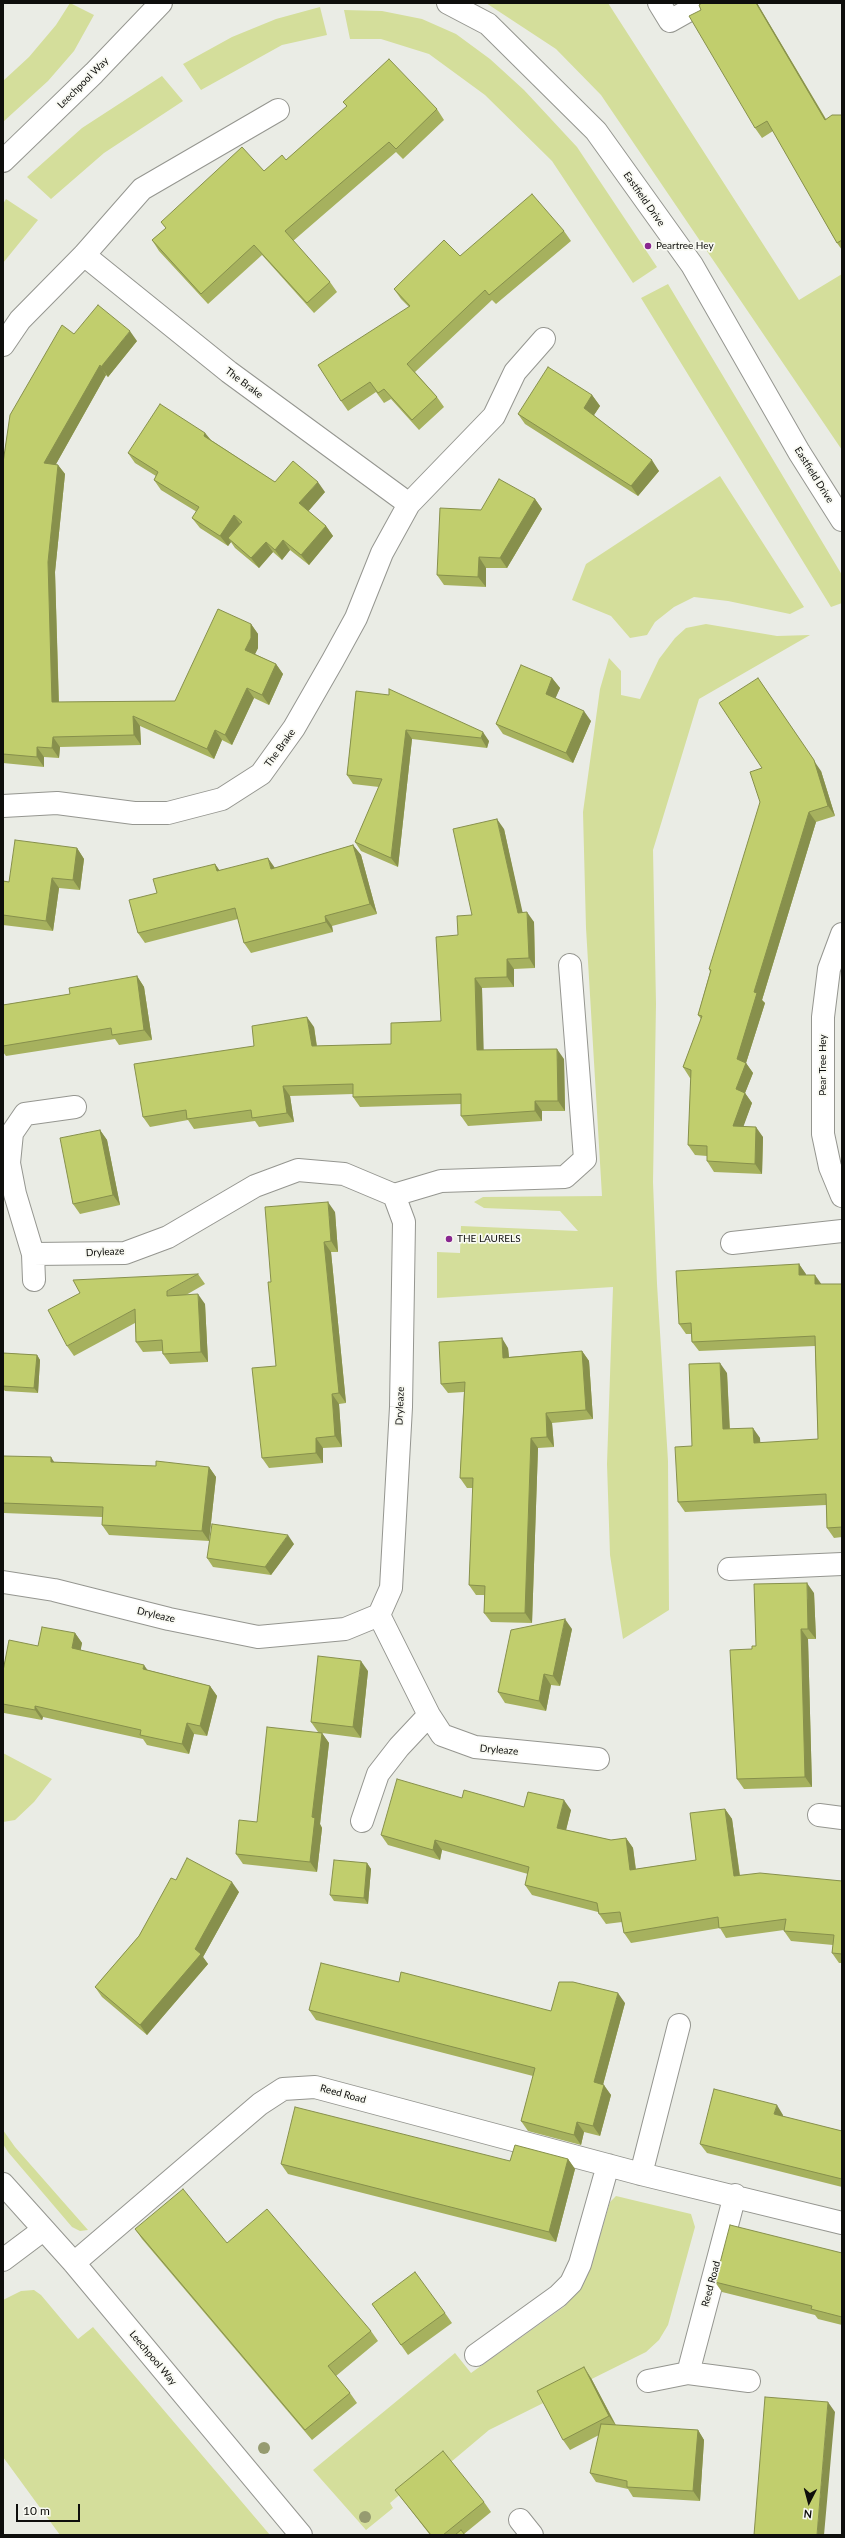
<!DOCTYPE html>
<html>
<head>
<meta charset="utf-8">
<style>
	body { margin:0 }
	#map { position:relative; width:845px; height:2538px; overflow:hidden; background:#eaece5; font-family:Lato,sans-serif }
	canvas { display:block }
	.frame { position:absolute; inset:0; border:4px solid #0e0e0c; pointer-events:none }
	.north { position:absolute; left:789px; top:2482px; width:40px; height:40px; -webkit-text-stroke:3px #f8f9f2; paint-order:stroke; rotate:186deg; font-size:11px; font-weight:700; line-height:16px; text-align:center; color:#0e0e0c }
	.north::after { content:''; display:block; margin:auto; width:14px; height:18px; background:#0e0e0c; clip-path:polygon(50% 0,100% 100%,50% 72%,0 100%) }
	.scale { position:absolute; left:16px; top:2504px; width:64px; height:18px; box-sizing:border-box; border:2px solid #0e0e0c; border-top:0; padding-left:5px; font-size:12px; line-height:14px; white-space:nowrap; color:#0e0e0c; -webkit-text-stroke:3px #f8f9f2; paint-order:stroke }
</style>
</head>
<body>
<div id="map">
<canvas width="845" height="2538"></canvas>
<div class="frame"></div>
<div class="north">N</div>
<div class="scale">10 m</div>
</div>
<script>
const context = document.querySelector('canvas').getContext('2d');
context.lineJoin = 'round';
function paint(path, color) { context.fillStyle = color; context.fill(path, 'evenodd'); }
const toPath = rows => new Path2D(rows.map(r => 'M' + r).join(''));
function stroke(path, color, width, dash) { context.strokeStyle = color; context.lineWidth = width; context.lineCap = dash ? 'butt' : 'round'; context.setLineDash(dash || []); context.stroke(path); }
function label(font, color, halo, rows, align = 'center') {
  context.font = font + ' Lato,sans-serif'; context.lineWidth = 3.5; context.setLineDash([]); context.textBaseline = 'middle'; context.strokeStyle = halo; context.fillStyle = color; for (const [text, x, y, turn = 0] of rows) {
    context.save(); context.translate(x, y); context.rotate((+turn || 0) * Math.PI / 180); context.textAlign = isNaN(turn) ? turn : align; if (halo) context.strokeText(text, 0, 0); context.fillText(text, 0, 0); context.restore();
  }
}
paint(toPath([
	[70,3,94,15,74,51,48,81,3,122,3,81,29,57,56,25],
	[486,3,608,3,799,300,842,274,842,450,601,95,556,49],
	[320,7,327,35,282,45,201,90,183,64,232,37,276,19],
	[344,10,382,11,422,19,456,34,490,59,524,90,577,147,657,267,633,283,552,161,485,95,429,54,381,39,350,39],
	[162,76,183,101,104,153,51,199,27,177,82,128],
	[6,199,38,220,3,263,3,204],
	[668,284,842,575,842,603,831,607,641,298],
	[720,476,804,607,790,614,728,601,694,597,674,607,655,622,647,635,630,638,611,616,572,600,586,564],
	[706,624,777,636,810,635,699,699,653,850,656,1004,653,1182,657,1284,668,1461,669,1610,623,1639,610,1555,607,1464,613,1287,437,1298,437,1252,460,1253,461,1226,578,1231,560,1211,484,1208,474,1202,483,1197,602,1196,586,928,583,812,600,689,609,658,621,671,621,695,640,699,659,659,675,638,686,628],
	[3,1753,52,1779,34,1802,15,1820,3,1822],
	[3,2130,15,2147,88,2230,80,2231,72,2227,8,2152,3,2144],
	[616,2196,691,2214,695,2227,668,2325,659,2340,646,2352,489,2430,451,2462,439,2461,390,2503,393,2508,366,2530,313,2470,455,2353,471,2373,565,2306,579,2290,591,2266,610,2202],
	[34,2290,41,2295,78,2339,93,2327,270,2535,60,2535,3,2457,3,2300,21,2291]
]), '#d4de9b');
const minor = toPath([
	[448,3,488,24,596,131,692,265,799,452,842,520],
	[659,3,670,21,702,3],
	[3,161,94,73,161,3],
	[84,255,229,372,409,504],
	[3,345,20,320,84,255,142,189,278,110],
	[3,806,57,803,134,813,168,813,222,799,261,774,294,728,333,660,356,618,382,553,409,504,494,416,515,372,544,339],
	[842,934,829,969,823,1017,823,1134,830,1167,842,1196],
	[732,1243,842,1231],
	[33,1254,125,1253,168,1237,255,1186,298,1170,344,1174,394,1195,441,1181,565,1177,585,1159,570,965],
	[34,1280,33,1254,15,1194,9,1163,12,1133,25,1114,75,1107],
	[729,1569,842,1564],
	[3,1582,54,1590,169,1619,258,1637,345,1629,379,1615,391,1588,401,1407,404,1222,394,1195],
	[379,1615,429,1715,442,1735,475,1747,598,1759],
	[819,1815,842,1818],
	[362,1821,378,1774,399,1747,429,1715],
	[641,2174,679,2025],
	[3,2184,74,2263,301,2535],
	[3,2260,43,2230],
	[74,2263,260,2104,283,2089,315,2087,641,2174,842,2223],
	[476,2355,558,2296,571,2283,580,2264,608,2165],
	[688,2373,735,2195],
	[648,2381,688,2373,749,2381],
	[520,2520,532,2535]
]);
stroke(minor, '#959690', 24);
stroke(minor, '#fff', 22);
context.fillStyle = '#969b70';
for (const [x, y] of [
	[264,2448],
	[365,2517]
]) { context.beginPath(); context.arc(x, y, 6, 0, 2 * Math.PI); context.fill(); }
paint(toPath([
	[757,3,826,119,842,115,842,250,837,243,773,131,762,138,755,128,701,10],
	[343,102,437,109,444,120,403,159,396,152,293,241,330,282,337,292,314,313,262,255,208,304,159,251,152,240,166,228,161,222,286,160,347,107],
	[564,231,571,241,496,304,492,300,415,372,437,397,444,407,419,430,391,399,384,403,376,392,348,411,341,401,409,307,401,299,394,289,460,256],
	[74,334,137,341,108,377,106,375,56,464,58,465,65,474,55,572,59,702,175,701,251,624,258,634,258,648,255,654,276,664,283,674,269,705,254,698,232,745,222,740,214,759,140,726,141,745,60,747,59,758,44,757,44,767,3,763,3,463],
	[592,395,600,406,594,415,659,471,638,496,525,424,518,414],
	[205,433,211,440,275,482,325,492,308,511,326,526,333,536,309,565,290,550,282,560,273,552,259,568,235,548,231,542,228,546,200,528,192,518,197,512,161,490,154,480,156,476,135,463,128,453],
	[535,499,542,509,507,568,486,568,486,587,444,585,437,575,481,510],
	[552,678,560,688,555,698,591,721,573,763,503,734,496,724],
	[356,691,489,741,487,748,412,739,398,867,361,851,355,842,379,787,353,784,347,775],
	[821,771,835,816,816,822,762,1000,765,1003,746,1063,753,1073,745,1093,752,1103,743,1126,763,1137,762,1174,714,1172,707,1161,707,1156,695,1155,688,1145,691,1078,690,1078,683,1067,701,1019,698,1015,710,972,709,969],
	[504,829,522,913,534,922,535,968,514,969,514,987,482,988,483,1050,564,1059,565,1111,542,1111,542,1121,468,1126,461,1116,461,1104,360,1107,353,1097,353,1094,290,1096,294,1122,259,1127,255,1121,194,1129,188,1120,150,1127,143,1117,254,1046,314,1027,317,1046,391,1044,441,1021,458,935,472,915],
	[353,845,361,855,377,914,332,926,333,932,251,953,244,943,238,919,145,943,138,933,157,893,215,864,219,870,275,868],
	[77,848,84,859,80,890,59,888,53,931,3,925,3,881,9,882],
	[137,976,144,987,152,1040,119,1045,115,1039,6,1056,3,1052,3,1005,70,994],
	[100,1130,107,1140,120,1205,80,1214,73,1204],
	[335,1212,338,1252,331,1252,346,1403,339,1404,342,1447,323,1448,323,1463,269,1468,262,1458,276,1366,271,1282],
	[799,1264,806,1275,821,1284,842,1284,842,1537,834,1538,827,1528,826,1505,685,1512,678,1502,692,1446,727,1373,730,1429,760,1438,760,1443,818,1439,815,1346,699,1351,692,1342,691,1334,686,1334,679,1324],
	[198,1274,205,1284,186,1295,205,1304,208,1362,170,1364,163,1354,162,1351,143,1352,136,1342,135,1323,74,1356,67,1346],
	[508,1348,509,1357,582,1351,589,1361,593,1419,552,1423,554,1447,538,1448,532,1623,491,1622,484,1613,484,1595,476,1595,469,1585,473,1488,467,1488,460,1478,464,1392,448,1393,441,1384],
	[3,1353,37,1355,40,1360,38,1393,5,1391,3,1389],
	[3,1456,54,1462,156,1466,209,1467,216,1477,209,1541,109,1535,102,1525,102,1517,4,1513,3,1512],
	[294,1544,271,1575,213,1567,207,1558],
	[814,1593,816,1639,808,1639,812,1787,744,1789,737,1779,756,1646],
	[572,1629,560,1686,551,1685,546,1711,505,1703,498,1692],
	[75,1633,82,1643,80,1651,148,1670,210,1686,217,1696,207,1736,194,1734,189,1754,147,1745,143,1739,43,1717,42,1720,4,1713,3,1712,3,1671,38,1646],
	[368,1671,361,1738,322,1733,329,1743,320,1824,322,1828,317,1872,243,1864,236,1854,318,1732,311,1722],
	[462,1798,524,1807,571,1810,566,1830,611,1840,626,1838,633,1848,636,1869,696,1860,725,1809,732,1819,740,1875,842,1881,842,1963,839,1963,832,1953,833,1945,791,1941,784,1931,784,1930,726,1938,720,1928,631,1943,624,1933,622,1922,606,1924,599,1914,598,1912,532,1895,525,1885,528,1874,442,1850,440,1860,388,1845,381,1835],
	[367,1863,371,1869,368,1904,334,1901,330,1895],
	[176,1880,239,1892,203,1957,208,1964,147,2035,102,1997,95,1987,139,1936],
	[399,1982,551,2011,625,2003,603,2085,611,2095,600,2136,584,2132,581,2145,528,2131,521,2121,533,2076,316,2020,309,2010],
	[783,2115,783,2117,842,2131,842,2187,707,2153,700,2144],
	[568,2159,575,2169,556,2242,288,2174,281,2164,510,2161],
	[135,2229,227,2243,371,2331,378,2341,336,2376,350,2393,357,2403,312,2440,142,2239],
	[842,2253,842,2325,818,2319,815,2315,722,2292,715,2282],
	[372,2304,445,2313,452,2323,408,2355],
	[591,2378,616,2425,698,2430,704,2440,700,2501,633,2497,628,2489,596,2482,590,2473,599,2435,570,2450,563,2440],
	[395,2490,484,2502,491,2512,464,2534,465,2535,430,2535,403,2500]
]), '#a6b15e');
paint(toPath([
	[756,3,757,3,832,130,825,120],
	[130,331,137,341,108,377,101,367],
	[100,365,106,375,51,473,44,463],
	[592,395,600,406,592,418,584,408],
	[205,433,213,443,204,436],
	[652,460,659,471,638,496,631,486],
	[58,465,65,474,55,572,59,712,52,702,48,562],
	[318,482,325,492,306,514,299,503],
	[535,499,542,509,507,568,500,558],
	[234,515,241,525,228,538,231,542,228,546,220,536],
	[326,526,333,536,309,565,301,555],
	[283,540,290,550,282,560,275,550],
	[266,542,273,552,259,568,251,558],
	[479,557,486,568,486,587,478,577],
	[251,624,258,634,258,648,252,660,245,650],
	[276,664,283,674,269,705,262,695],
	[552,678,560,688,553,704,546,694],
	[758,678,821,771,835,816,828,806],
	[247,688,254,698,232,745,225,735],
	[584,711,591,721,573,763,566,753],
	[133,716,140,726,141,745,134,735],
	[215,730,222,740,214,759,207,749],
	[406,730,412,739,398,867,391,858],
	[483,732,489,741,487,748,481,738],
	[53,737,60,747,59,758,52,748],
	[37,747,44,757,44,767,37,757],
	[809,812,816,822,762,1000,765,1003,746,1063,753,1073,745,1093,752,1103,740,1136,733,1126,736,1089,737,1059,754,992],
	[497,819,504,829,525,923,518,913],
	[353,845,361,855,377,914,370,904],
	[77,848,84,859,80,890,73,880],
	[268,858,275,868,271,869],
	[215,864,222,874,217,871],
	[52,878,59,888,53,931,46,921],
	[527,912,534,922,535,968,529,958],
	[325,916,332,926,333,932,326,922],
	[507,959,514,969,514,987,507,977],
	[137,976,144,987,152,1040,144,1030],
	[475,978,482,988,484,1060,477,1050],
	[307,1017,314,1027,318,1056,312,1046],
	[557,1049,564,1059,565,1111,558,1101],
	[283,1086,290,1096,294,1122,287,1113],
	[535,1101,542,1111,542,1121,535,1111],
	[756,1127,763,1137,762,1174,755,1164],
	[100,1130,107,1140,120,1205,113,1195],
	[328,1202,335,1212,338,1252,331,1241],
	[324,1242,331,1252,346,1403,339,1393],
	[799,1264,806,1274,806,1285,799,1275],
	[815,1275,822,1285,815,1284],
	[198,1294,205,1304,208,1362,201,1352],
	[502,1338,508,1348,510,1367,503,1358],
	[582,1351,589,1361,593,1419,586,1410],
	[37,1355,40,1360,38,1393,34,1388],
	[720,1363,727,1373,730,1439,723,1429],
	[332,1394,339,1404,342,1447,335,1436],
	[546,1413,552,1423,554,1447,547,1437],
	[753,1428,760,1438,761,1453,754,1443],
	[316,1438,323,1448,323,1463,316,1453],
	[531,1438,538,1448,532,1623,525,1613],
	[51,1457,58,1468,51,1462],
	[209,1467,216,1477,209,1541,202,1531],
	[288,1535,294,1544,271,1575,265,1567],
	[807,1583,814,1593,816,1639,808,1629],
	[565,1619,572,1629,560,1686,553,1676],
	[801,1629,808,1639,812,1787,805,1777],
	[75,1633,82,1643,79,1659,72,1648],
	[361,1661,368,1671,361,1738,353,1727],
	[144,1665,151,1675,143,1669],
	[544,1674,551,1685,546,1711,539,1701],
	[210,1686,217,1696,207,1736,200,1726],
	[35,1706,43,1717,42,1720,35,1710],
	[187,1723,194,1734,189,1754,182,1744],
	[322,1733,329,1743,320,1824,322,1828,317,1872,310,1862,312,1817],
	[564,1800,571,1810,564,1838,557,1828],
	[725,1809,732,1819,741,1886,734,1876],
	[626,1838,633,1848,637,1880,630,1870],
	[435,1840,442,1850,440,1860,433,1850],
	[367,1863,371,1869,368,1904,364,1898],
	[232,1882,239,1892,203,1957,208,1964,147,2035,140,2025,195,1949],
	[618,1993,625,2003,601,2092,594,2082],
	[604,2085,611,2095,600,2136,593,2126],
	[777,2105,783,2115,781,2124,774,2114],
	[577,2122,584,2132,581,2145,574,2135],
	[568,2159,575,2169,556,2242,549,2232],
	[584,2367,591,2378,616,2426,609,2416],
	[828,2402,835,2412,824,2535,817,2535],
	[698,2430,704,2440,700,2501,693,2491]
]), '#87904c');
const building = toPath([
	[702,3,756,3,825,120,832,115,842,115,842,240,837,243,767,121,755,128,689,16,701,10,699,5,702,3],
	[389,59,437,109,396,149,389,142,285,231,330,282,307,303,254,245,201,294,152,240,166,228,161,222,242,147,264,171,282,155,286,160,347,106,343,102,389,59],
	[532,194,564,231,489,295,485,290,407,364,437,397,412,420,384,389,378,393,370,382,341,401,318,365,410,306,394,289,444,240,460,256,532,194],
	[98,305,130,331,101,367,100,365,44,463,58,465,48,562,52,702,175,701,218,609,251,624,251,638,245,650,276,664,262,695,247,688,225,735,215,730,207,749,133,716,134,735,53,737,52,748,37,747,37,757,3,754,3,463,10,415,62,325,74,334,98,305],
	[548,367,592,395,584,408,652,460,631,486,518,414,548,367],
	[160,404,205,433,204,436,275,482,293,461,318,482,299,503,326,526,301,555,283,540,275,550,266,542,251,558,228,538,242,522,234,515,220,536,192,518,199,507,154,480,158,472,128,453,160,404],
	[499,479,535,499,500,558,479,557,478,577,437,575,440,508,481,510,499,479],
	[521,665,552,678,546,694,584,711,566,753,496,724,521,665],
	[758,678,814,760,828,806,809,812,754,992,757,993,737,1059,746,1063,736,1089,745,1093,733,1126,756,1127,755,1164,707,1161,707,1146,688,1145,691,1070,683,1067,702,1016,698,1015,711,970,709,969,760,802,750,772,762,768,719,703,758,678],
	[389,689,483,732,481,738,406,730,391,858,355,842,382,779,347,775,356,691,389,695,389,689],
	[497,819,518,913,527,912,529,958,507,959,507,977,475,978,477,1050,557,1049,558,1101,535,1101,535,1111,461,1116,461,1094,353,1097,353,1084,283,1086,287,1113,252,1118,251,1110,187,1119,186,1110,143,1117,134,1064,254,1046,252,1026,307,1017,312,1046,391,1044,391,1023,441,1021,436,937,458,935,457,916,472,915,453,829,497,819],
	[15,840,77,848,73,880,52,878,46,921,3,915,3,881,9,882,15,840],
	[353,845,370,904,325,916,326,922,244,943,235,908,138,933,129,900,157,893,153,879,215,864,217,871,268,858,271,869,353,845],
	[137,976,144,1030,112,1035,111,1028,3,1046,3,1005,70,994,69,988,137,976],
	[100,1130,113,1195,73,1204,60,1138,100,1130],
	[328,1202,331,1241,324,1242,339,1393,332,1394,335,1436,316,1438,316,1453,262,1458,252,1368,276,1366,268,1282,271,1282,265,1207,328,1202],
	[799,1264,799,1275,815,1275,815,1284,842,1284,842,1527,827,1528,826,1494,678,1502,675,1447,692,1446,689,1364,720,1363,723,1429,753,1428,754,1443,818,1439,815,1336,692,1342,691,1323,679,1324,676,1271,799,1264],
	[198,1274,167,1291,167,1296,198,1294,201,1352,163,1354,162,1340,136,1342,135,1309,67,1346,48,1310,80,1293,73,1280,198,1274],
	[502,1338,503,1358,582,1351,586,1410,546,1413,547,1437,531,1438,525,1613,484,1613,485,1586,469,1585,473,1478,460,1478,465,1382,441,1384,439,1342,502,1338],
	[3,1353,37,1355,34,1388,3,1386,3,1353],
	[3,1456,51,1457,51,1462,156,1466,156,1461,209,1467,202,1531,102,1525,103,1507,3,1503,3,1456],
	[212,1524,288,1535,265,1567,207,1558,212,1524],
	[807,1583,808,1629,801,1629,805,1777,737,1779,730,1650,752,1649,752,1646,756,1646,754,1584,807,1583],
	[565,1619,553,1676,544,1674,539,1701,498,1692,511,1630,565,1619],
	[42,1627,75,1633,72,1648,144,1665,143,1669,210,1686,200,1726,187,1723,182,1744,140,1735,141,1730,35,1706,35,1710,3,1704,3,1671,9,1640,38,1646,42,1627],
	[318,1656,361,1661,353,1727,311,1722,318,1656],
	[267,1727,322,1733,312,1817,315,1818,310,1862,236,1854,239,1820,257,1822,267,1727],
	[397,1779,462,1798,464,1790,524,1807,528,1792,564,1800,557,1828,611,1840,626,1838,630,1870,696,1860,690,1813,725,1809,734,1876,760,1873,842,1881,842,1954,832,1953,834,1935,784,1931,786,1919,719,1928,718,1917,624,1933,620,1912,599,1914,597,1903,525,1885,529,1867,435,1840,433,1850,381,1835,397,1779],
	[187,1858,232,1882,195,1949,201,1954,140,2025,95,1987,139,1936,171,1878,176,1880,187,1858],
	[334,1860,367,1863,364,1898,330,1895,334,1860],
	[321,1963,399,1982,401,1972,551,2011,559,1982,573,1982,618,1993,594,2082,604,2085,593,2126,577,2122,574,2135,521,2121,535,2068,309,2010,321,1963],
	[714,2089,777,2105,774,2114,842,2131,842,2179,700,2144,714,2089],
	[295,2107,510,2161,515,2145,568,2159,549,2232,281,2164,295,2107],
	[183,2189,227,2243,267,2209,371,2331,328,2366,350,2393,305,2430,135,2229,183,2189],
	[730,2225,842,2253,842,2317,811,2309,812,2306,715,2282,730,2225],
	[415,2272,445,2313,401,2345,372,2304,415,2272],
	[584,2367,609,2416,563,2440,537,2391,584,2367],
	[765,2397,828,2402,817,2535,754,2535,765,2397],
	[601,2424,698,2430,693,2491,627,2487,627,2481,590,2473,601,2424],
	[443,2451,484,2502,443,2535,431,2535,395,2490,443,2451],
	[461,2530,465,2535,455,2535,461,2530]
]);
paint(building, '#c1ce6d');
stroke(building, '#87904c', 1);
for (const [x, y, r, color] of [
	[648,246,4,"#892790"],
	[449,1239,4,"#892790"]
]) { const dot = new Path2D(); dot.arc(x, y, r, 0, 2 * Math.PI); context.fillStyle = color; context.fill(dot); stroke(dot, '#f8f9f2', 1.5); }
label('10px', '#0e0e0c', '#f8f9f2', [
	["Leechpool Way",83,83,-45],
	["Eastfield Drive",644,199,55],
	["The Brake",244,383,37],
	["Eastfield Drive",814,475,58],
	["The Brake",280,748,-54],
	["Pear Tree Hey",823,1065,-90],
	["Dryleaze",105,1252,-3],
	["Dryleaze",400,1406,-88],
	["Dryleaze",156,1615,13],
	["Dryleaze",499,1750,5],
	["Reed Road",343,2094,15],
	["Reed Road",711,2284,-75],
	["Leechpool Way",153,2358,50]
]);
label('10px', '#0e0e0c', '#f8f9f2', [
	["Peartree Hey",656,246],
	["THE LAURELS",457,1239]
], 'left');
</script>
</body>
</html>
